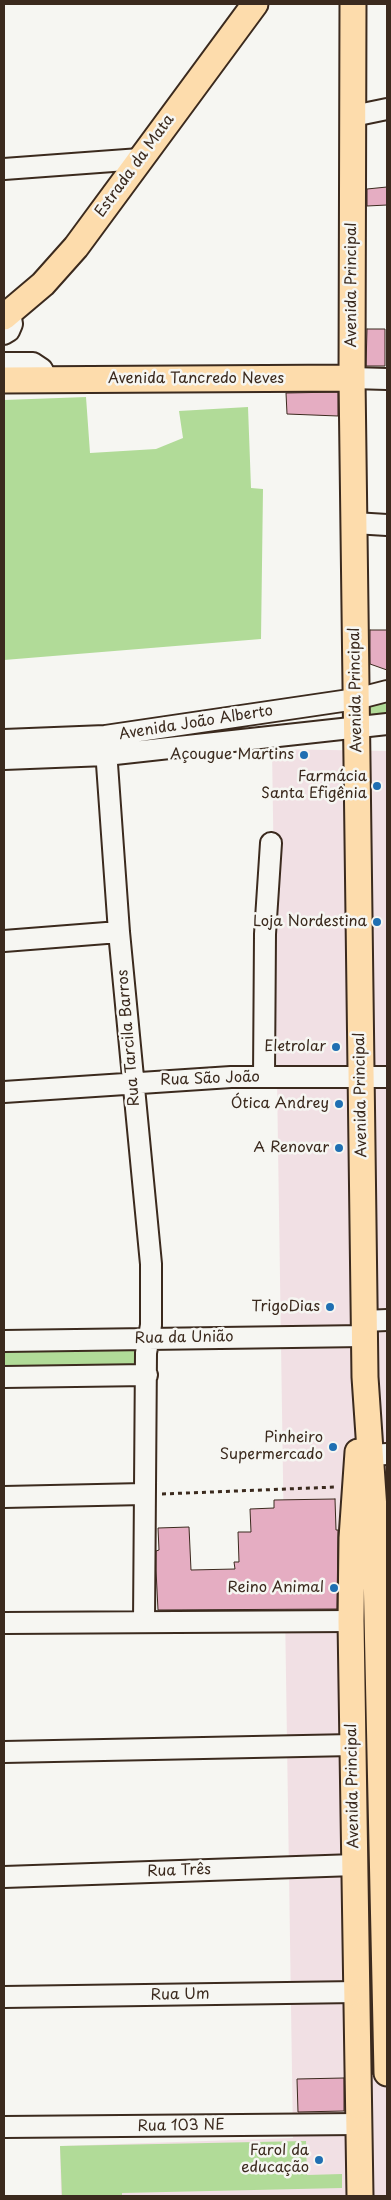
<!DOCTYPE html>
<html>
<head>
<meta charset="utf-8">
<style>
	body { margin:0 }
	#map { position:relative; width:391px; height:2200px; overflow:hidden; background:#f6f6f2; font-family:"Playpen Sans",sans-serif }
	canvas { display:block }
	.frame { position:absolute; inset:0; border:5px solid #3b2a1e; pointer-events:none }
</style>
</head>
<body>
<div id="map">
<canvas width="391" height="2200"></canvas>
<div class="frame"></div>
</div>
<script>
const context = document.querySelector('canvas').getContext('2d');
context.lineJoin = 'round';
function paint(path, color) { context.fillStyle = color; context.fill(path, 'evenodd'); }
const toPath = rows => new Path2D(rows.map(r => 'M' + r).join(''));
function stroke(path, color, width, dash) { context.strokeStyle = color; context.lineWidth = width; context.lineCap = dash ? 'butt' : 'round'; context.setLineDash(dash || []); context.stroke(path); }
function label(font, color, halo, rows, align = 'center') {
  context.font = font + ' "Playpen Sans",sans-serif'; context.lineWidth = 5; context.setLineDash([]); context.textBaseline = 'middle'; context.strokeStyle = halo; context.fillStyle = color; for (const [text, x, y, turn = 0] of rows) {
    context.save(); context.translate(x, y); context.rotate((+turn || 0) * Math.PI / 180); context.textAlign = isNaN(turn) ? turn : align; if (halo) context.strokeText(text, 0, 0); context.fillText(text, 0, 0); context.restore();
  }
}
paint(toPath([
	[272,749,387,751,387,2196,61,2196,60,2146,293,2138]
]), '#f1e0e4');
paint(toPath([
	[86,397,90,453,156,449,183,438,179,411,248,407,251,488,263,489,261,639,4,660,4,400],
	[387,698,387,716,368,718,367,702],
	[134,1347,134,1368,4,1370,4,1350],
	[306,2141,307,2175,342,2174,342,2188,122,2193,122,2196,62,2196,60,2146]
]), '#b1db98');
const building = toPath([
	[387,187,387,205,367,206,367,189,387,187],
	[367,329,385,329,385,366,366,366,367,329],
	[338,392,338,416,287,414,286,393,338,392],
	[370,630,387,630,387,670,370,664,370,630],
	[335,1499,336,1530,338,1530,337,1609,158,1610,156,1570,156,1551,159,1550,158,1528,189,1527,191,1570,235,1569,234,1562,239,1562,238,1532,251,1532,250,1509,274,1508,274,1500,335,1499],
	[344,2078,344,2111,298,2112,297,2079,344,2078]
]);
paint(building, '#e5adc2');
stroke(building, '#3b2a1e', 1);
const minor = toPath([
	[353,116,387,109],
	[4,169,140,159],
	[4,334,9,331,12,324,10,313],
	[4,363,33,363,42,369,47,379],
	[352,378,387,379],
	[354,523,387,525],
	[105,736,119,932,151,1264,151,1325,146,1353,144,1622],
	[4,740,105,736,356,699,387,691],
	[4,759,106,755,387,724],
	[4,941,119,932],
	[264,1077,265,934,271,843],
	[4,1092,231,1077,387,1077],
	[364,1321,387,1320],
	[4,1341,364,1336],
	[4,1377,147,1375],
	[370,1455,387,1454],
	[4,1497,144,1494],
	[4,1623,351,1621],
	[4,1752,353,1745],
	[4,1877,355,1865],
	[4,1997,357,1992],
	[4,2127,359,2124]
]);
const major = toPath([
	[353,4,352,378,365,1377,375,1524,387,2073],
	[4,317,43,284,76,247,255,4],
	[4,380,352,378],
	[358,1452,352,1538,351,1621,360,2196]
]);
stroke(minor, '#3b2a1e', 24);
stroke(major, '#3b2a1e', 29);
stroke(toPath([
	[162,1494,336,1487]
]), '#3b2a1e', 3, [4, 4]);
stroke(minor, '#f6f6f2', 20);
stroke(major, '#fddcac', 25);
for (const [x, y, r, color] of [
	[304,755,5,"#1f6fb2"],
	[377,786,5,"#1f6fb2"],
	[377,922,5,"#1f6fb2"],
	[336,1047,5,"#1f6fb2"],
	[339,1104,5,"#1f6fb2"],
	[339,1148,5,"#1f6fb2"],
	[330,1307,5,"#1f6fb2"],
	[333,1447,5,"#1f6fb2"],
	[334,1588,5,"#1f6fb2"],
	[319,2160,5,"#1f6fb2"]
]) { const dot = new Path2D(); dot.arc(x, y, r, 0, 2 * Math.PI); context.fillStyle = color; context.fill(dot); stroke(dot, '#f6f6f2', 2); }
label('15px', '#3b2a1e', '#f6f6f2', [
	["Estrada da Mata",135,166,-54],
	["Avenida Principal",352,285,-90],
	["Avenida Tancredo Neves",196,379],
	["Avenida Principal",356,690,-91],
	["Avenida João Alberto",196,723,-9],
	["Rua Tarcila Barros",129,1038,-95],
	["Rua São João",210,1079,-2],
	["Avenida Principal",361,1095,-91],
	["Rua da União",184,1338,-1],
	["Avenida Principal",353,1786,-91],
	["Rua Três",179,1871,-2],
	["Rua Um",180,1995,-1],
	["Rua 103 NE",181,2126,-1]
]);
label('15px', '#3b2a1e', '#f6f6f2', [
	["Açougue Martins",294,755],
	["Farmácia",367,777],
	["Santa Efigênia",367,794],
	["Loja Nordestina",367,922],
	["Eletrolar",326,1047],
	["Ótica Andrey",329,1104],
	["A Renovar",329,1148],
	["TrigoDias",320,1307],
	["Pinheiro",323,1438],
	["Supermercado",323,1455],
	["Reino Animal",324,1588],
	["Farol da",309,2151],
	["educação",309,2168]
], 'right');
</script>
</body>
</html>
